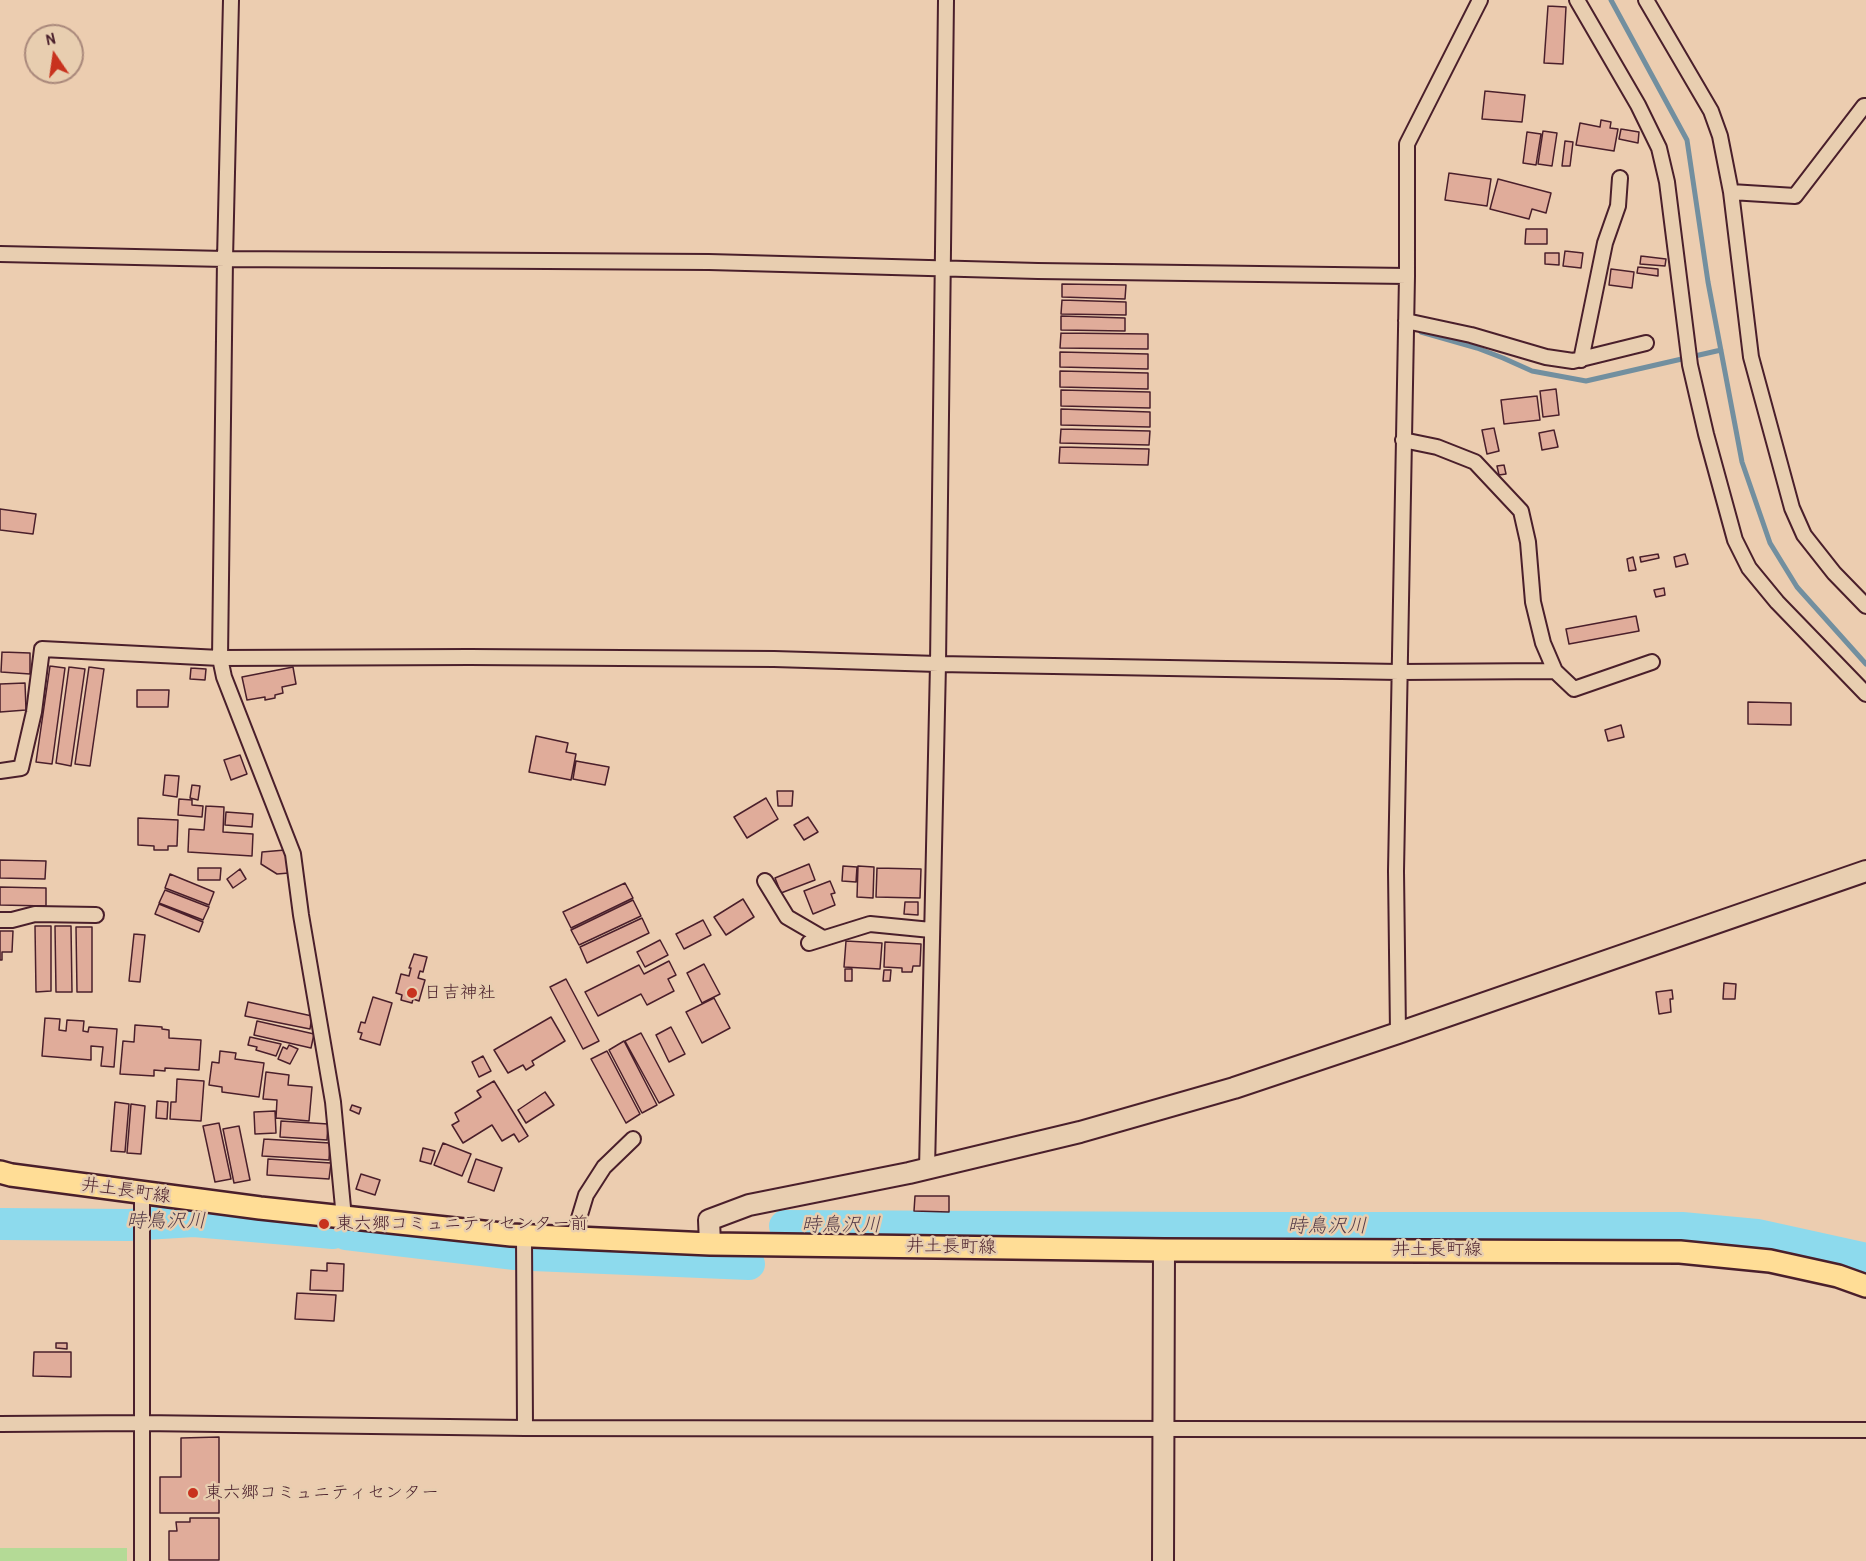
<!DOCTYPE html>
<html>
<head>
<meta charset="utf-8">
<style>
	body { margin:0 }
	#map { position:relative; width:1866px; height:1561px; overflow:hidden; background:#eccdb0; font-family:"Patrick Hand",sans-serif }
	canvas { display:block }
	.north { position:absolute; left:24px; top:24px; width:60px; height:60px; box-sizing:border-box; background:#e8ceb0; border:2px solid #a9887b; border-radius:50%; rotate:347deg; font-size:16px; font-weight:700; line-height:24px; text-align:center; color:#4a1f2b }
	.north::after { content:''; display:block; margin:auto; width:21px; height:27px; background:#c8321e; clip-path:polygon(50% 0,100% 100%,50% 72%,0 100%) }
</style>
</head>
<body>
<div id="map">
<canvas width="1866" height="1561"></canvas>
<div class="north">N</div>
</div>
<script>
const context = document.querySelector('canvas').getContext('2d');
context.lineJoin = 'round';
function paint(path, color) { context.fillStyle = color; context.fill(path, 'evenodd'); }
const toPath = rows => new Path2D(rows.map(r => 'M' + r).join(''));
function stroke(path, color, width, dash) { context.strokeStyle = color; context.lineWidth = width; context.lineCap = dash ? 'butt' : 'round'; context.setLineDash(dash || []); context.stroke(path); }
function label(font, color, halo, rows, align = 'center') {
  context.font = font + ' "Patrick Hand","Klee One",sans-serif'; context.lineWidth = 5; context.setLineDash([]); context.textBaseline = 'middle'; context.strokeStyle = halo; context.fillStyle = color; for (const [text, x, y, turn = 0] of rows) {
    context.save(); context.translate(x, y); context.rotate((+turn || 0) * Math.PI / 180); context.textAlign = isNaN(turn) ? turn : align; if (halo) context.strokeText(text, 0, 0); context.fillText(text, 0, 0); context.restore();
  }
}
paint(toPath([
	[0,1548,127,1548,127,1561,0,1561]
]), '#b4da96');
stroke(toPath([
	[1611,0,1687,140,1708,282,1742,462,1770,543,1797,587,1866,664],
	[1421,332,1477,348,1503,358,1532,371,1586,381,1721,350]
]), '#728f9f', 5);
stroke(toPath([
	[0,1224,128,1225,194,1221,333,1233],
	[785,1226,1203,1228,1682,1228,1757,1235,1866,1259],
	[346,1234,515,1254],
	[533,1255,749,1264]
]), '#8ddaed', 32);
const building = toPath([
	[1548,6,1566,7,1563,64,1544,63,1548,6],
	[1485,91,1525,95,1522,122,1482,119,1485,91],
	[1601,120,1611,122,1610,128,1618,129,1614,151,1576,145,1580,123,1600,127,1601,120],
	[1621,129,1639,132,1638,143,1619,139,1621,129],
	[1543,131,1557,133,1552,166,1538,164,1543,131],
	[1527,132,1541,134,1536,165,1523,163,1527,132],
	[1565,141,1573,142,1570,166,1562,166,1565,141],
	[1449,173,1491,179,1487,206,1445,200,1449,173],
	[1498,179,1551,193,1546,213,1532,209,1529,219,1490,209,1498,179],
	[1526,229,1547,229,1547,244,1525,244,1526,229],
	[1565,251,1583,253,1581,268,1563,266,1565,251],
	[1545,253,1559,253,1559,265,1545,264,1545,253],
	[1641,256,1666,259,1665,266,1640,264,1641,256],
	[1638,267,1658,269,1658,276,1637,273,1638,267],
	[1611,269,1634,272,1632,288,1609,285,1611,269],
	[1062,284,1126,285,1125,299,1062,297,1062,284],
	[1062,300,1126,302,1126,315,1061,314,1062,300],
	[1061,316,1125,318,1125,331,1061,330,1061,316],
	[1061,333,1148,334,1148,349,1060,348,1061,333],
	[1060,352,1148,354,1148,369,1060,367,1060,352],
	[1060,371,1148,373,1148,389,1060,387,1060,371],
	[1556,389,1559,415,1543,417,1540,391,1556,389],
	[1061,390,1150,392,1150,408,1061,406,1061,390],
	[1537,396,1540,420,1504,424,1501,400,1537,396],
	[1061,409,1150,412,1150,427,1061,425,1061,409],
	[1494,428,1499,451,1487,454,1482,430,1494,428],
	[1061,429,1150,431,1149,445,1060,443,1061,429],
	[1554,430,1558,447,1542,450,1539,433,1554,430],
	[1060,447,1149,449,1148,465,1059,463,1060,447],
	[1504,465,1506,474,1499,475,1497,466,1504,465],
	[0,509,36,514,33,534,0,530,0,509],
	[1658,554,1659,558,1641,562,1640,557,1658,554],
	[1685,554,1688,564,1676,567,1674,557,1685,554],
	[1633,557,1636,570,1629,571,1627,559,1633,557],
	[1664,588,1665,595,1656,597,1654,590,1664,588],
	[1636,616,1639,631,1569,644,1566,629,1636,616],
	[2,652,30,653,30,674,1,672,2,652],
	[50,666,65,668,52,764,36,762,50,666],
	[69,667,85,669,71,766,56,763,69,667],
	[89,667,104,669,90,766,75,764,89,667],
	[293,667,296,684,282,687,283,693,275,695,275,698,265,700,265,697,247,700,242,677,293,667],
	[191,668,206,669,205,680,190,679,191,668],
	[25,683,26,710,0,712,0,684,25,683],
	[137,690,169,690,168,707,137,707,137,690],
	[1748,702,1791,703,1791,725,1748,724,1748,702],
	[1621,725,1624,737,1608,741,1605,730,1621,725],
	[536,736,568,743,566,752,576,754,571,780,529,772,536,736],
	[240,755,247,774,231,780,224,760,240,755],
	[576,761,609,767,605,785,573,779,576,761],
	[165,775,179,776,177,797,163,795,165,775],
	[192,785,200,786,198,800,190,798,192,785],
	[777,791,793,791,792,806,778,806,777,791],
	[766,798,778,819,747,838,734,817,766,798],
	[179,799,192,800,192,805,203,806,202,817,178,815,179,799],
	[206,806,224,807,223,832,253,834,252,856,188,852,189,829,204,830,206,806],
	[226,812,253,814,252,827,225,825,226,812],
	[808,817,818,832,804,840,794,825,808,817],
	[138,818,178,820,177,846,168,846,168,850,154,850,154,846,138,845,138,818],
	[285,850,289,873,277,874,261,864,262,852,285,850],
	[0,860,46,861,45,879,0,878,0,860],
	[809,864,815,880,781,893,775,878,809,864],
	[843,866,857,867,856,882,842,881,843,866],
	[858,866,874,867,873,898,857,897,858,866],
	[198,868,221,868,220,880,198,880,198,868],
	[877,868,921,869,920,898,876,897,877,868],
	[240,869,246,879,233,888,227,879,240,869],
	[170,874,214,892,209,905,165,888,170,874],
	[830,881,835,893,831,894,835,905,813,914,804,891,830,881],
	[625,883,633,898,571,928,563,912,625,883],
	[0,887,46,888,46,906,0,905,0,887],
	[165,890,209,907,203,920,159,903,165,890],
	[743,899,754,917,726,935,714,917,743,899],
	[633,900,641,916,579,945,571,930,633,900],
	[905,902,918,902,918,915,904,914,905,902],
	[159,904,203,922,199,932,155,914,159,904],
	[642,918,649,933,587,963,580,947,642,918],
	[703,920,711,935,684,949,676,934,703,920],
	[35,926,51,926,51,991,36,992,35,926],
	[55,926,71,926,72,992,56,992,55,926],
	[76,927,92,927,92,992,77,992,76,927],
	[0,931,13,931,12,952,2,952,2,960,0,960,0,931],
	[134,934,145,935,140,982,129,981,134,934],
	[660,940,668,955,645,967,637,952,660,940],
	[846,941,882,943,880,969,844,967,846,941],
	[885,942,921,944,920,966,913,966,912,972,902,972,902,968,884,967,885,942],
	[414,954,427,957,423,972,420,971,418,978,425,980,419,1001,413,999,412,1003,401,1000,402,995,396,993,401,974,409,976,411,968,409,968,414,954],
	[669,961,676,975,668,979,674,991,647,1005,641,994,598,1016,585,992,639,965,644,974,669,961],
	[704,964,720,994,702,1003,687,973,704,964],
	[845,969,852,969,852,981,845,981,845,969],
	[884,970,891,970,890,981,883,981,884,970],
	[566,979,599,1041,583,1049,550,987,566,979],
	[1724,983,1736,984,1735,999,1723,999,1724,983],
	[1672,990,1673,999,1670,999,1671,1012,1659,1014,1656,992,1672,990],
	[373,997,392,1003,380,1045,360,1039,362,1033,358,1032,361,1022,365,1023,373,997],
	[714,998,730,1028,702,1043,686,1012,714,998],
	[248,1002,312,1016,310,1029,245,1016,248,1002],
	[551,1017,565,1041,532,1061,534,1065,526,1070,523,1065,508,1073,494,1050,551,1017],
	[45,1018,60,1019,59,1030,66,1031,67,1020,84,1021,83,1031,88,1032,89,1027,117,1029,114,1067,101,1066,103,1047,91,1046,91,1060,42,1056,45,1018],
	[257,1021,314,1034,311,1048,254,1035,257,1021],
	[135,1025,162,1027,162,1029,169,1030,169,1038,201,1040,199,1070,165,1068,165,1071,154,1070,154,1076,120,1074,123,1041,134,1042,135,1025],
	[671,1027,685,1054,669,1062,656,1035,671,1027],
	[641,1033,674,1095,659,1103,625,1041,641,1033],
	[250,1037,281,1044,276,1056,256,1050,257,1047,248,1045,250,1037],
	[624,1041,657,1105,642,1113,609,1050,624,1041],
	[289,1045,298,1049,290,1064,278,1059,283,1047,287,1049,289,1045],
	[220,1051,236,1053,235,1059,264,1063,259,1097,222,1092,222,1087,209,1085,212,1062,219,1063,220,1051],
	[607,1051,640,1114,626,1123,591,1059,607,1051],
	[483,1056,491,1071,479,1077,472,1062,483,1056],
	[266,1072,289,1075,288,1085,312,1087,309,1121,276,1118,277,1100,263,1099,266,1072],
	[177,1079,204,1081,201,1121,170,1119,171,1102,176,1102,177,1079],
	[494,1081,528,1136,519,1142,514,1134,502,1141,492,1125,463,1143,452,1125,459,1121,455,1113,481,1097,477,1091,494,1081],
	[545,1092,554,1105,526,1123,518,1110,545,1092],
	[157,1101,168,1102,167,1119,156,1118,157,1101],
	[115,1102,129,1104,125,1152,111,1151,115,1102],
	[131,1104,145,1106,141,1154,127,1153,131,1104],
	[352,1105,361,1108,359,1114,350,1110,352,1105],
	[275,1111,276,1133,255,1134,254,1112,275,1111],
	[281,1121,328,1124,327,1140,280,1137,281,1121],
	[219,1123,231,1179,215,1182,203,1126,219,1123],
	[239,1126,250,1180,234,1183,223,1129,239,1126],
	[264,1139,330,1143,329,1160,262,1156,264,1139],
	[443,1143,471,1154,462,1176,434,1165,443,1143],
	[423,1148,435,1151,431,1164,420,1161,423,1148],
	[268,1159,331,1163,329,1179,267,1175,268,1159],
	[476,1159,502,1168,494,1191,468,1182,476,1159],
	[361,1174,380,1180,375,1195,356,1189,361,1174],
	[915,1196,949,1196,949,1212,914,1211,915,1196],
	[327,1263,344,1264,343,1291,310,1290,311,1270,327,1271,327,1263],
	[297,1293,336,1295,334,1321,295,1319,297,1293],
	[56,1343,67,1343,67,1349,56,1348,56,1343],
	[34,1352,71,1352,71,1377,33,1376,34,1352],
	[219,1437,219,1513,160,1513,160,1477,181,1477,181,1438,219,1437],
	[190,1518,219,1518,219,1560,169,1560,169,1531,177,1531,176,1522,190,1522,190,1518]
]);
paint(building, '#e0ac9a');
stroke(building, '#4a1f2b', 1.5);
const street = toPath([
	[231,0,225,259,220,658,224,677,293,854,301,915,333,1102,344,1218],
	[1577,0,1638,105,1659,148,1667,182,1690,365,1706,434,1735,540,1749,568,1777,602,1866,694],
	[1646,0,1711,111,1720,136,1731,192],
	[1866,106,1864,106,1795,196,1731,192,1751,357,1792,508,1804,535,1834,573,1866,606],
	[0,254,225,259,709,262,1038,271,1407,276],
	[1406,321,1471,335,1546,357,1573,361,1646,343],
	[1581,360,1605,243,1618,206,1620,178],
	[1555,671,1574,689,1652,662],
	[0,771,21,768,34,712,42,649,220,658,470,657,774,659,938,664,1399,672,1555,671,1543,643,1533,602,1528,542,1521,511,1475,462,1437,447,1403,440],
	[765,881,787,917,823,938],
	[0,920,12,920,35,914,96,915],
	[809,943,870,924,931,930],
	[1398,1033,1396,871,1407,276,1407,144,1480,0],
	[927,1169,938,664,946,0],
	[142,1193,142,1561],
	[524,1236,525,1428],
	[573,1238,586,1195,604,1167,633,1139],
	[0,1424,141,1423,525,1428,1866,1430]
]);
const secondary = toPath([
	[710,1244,709,1220,749,1205,909,1173,1080,1132,1234,1088,1398,1033,1866,871],
	[1163,1561,1164,1250]
]);
const primary = toPath([
	[0,1172,11,1175,260,1208,511,1235,710,1244,1164,1250,1680,1252,1770,1261,1838,1276,1866,1286]
]);
stroke(street, '#4a1f2b', 18);
stroke(secondary, '#4a1f2b', 24);
stroke(primary, '#4a1f2b', 26);
stroke(street, '#e8ceb0', 14);
stroke(secondary, '#e8ceb0', 20);
stroke(primary, '#ffdd96', 21);
for (const [x, y, r, color] of [
	[412,993,6,"#c8321e"],
	[324,1224,6,"#c8321e"],
	[193,1493,6,"#c8321e"]
]) { const dot = new Path2D(); dot.arc(x, y, r, 0, 2 * Math.PI); context.fillStyle = color; context.fill(dot); stroke(dot, '#e8ceb0', 2); }
label('18px', '#4a1f2b', '#e8ceb0', [
	["日吉神社",424,993],
	["東六郷コミュニティセンター前",336,1224],
	["東六郷コミュニティセンター",205,1493]
], 'left');
label('18px', '#4a1f2b', '#e8ceb0', [
	["井土長町線",126,1191,8],
	["井土長町線",951,1247,1],
	["井土長町線",1437,1250]
]);
label('italic 20px', '#543b48', '#e8ceb0', [
	["時鳥沢川",166,1222],
	["時鳥沢川",841,1226],
	["時鳥沢川",1327,1227]
]);
</script>
</body>
</html>
